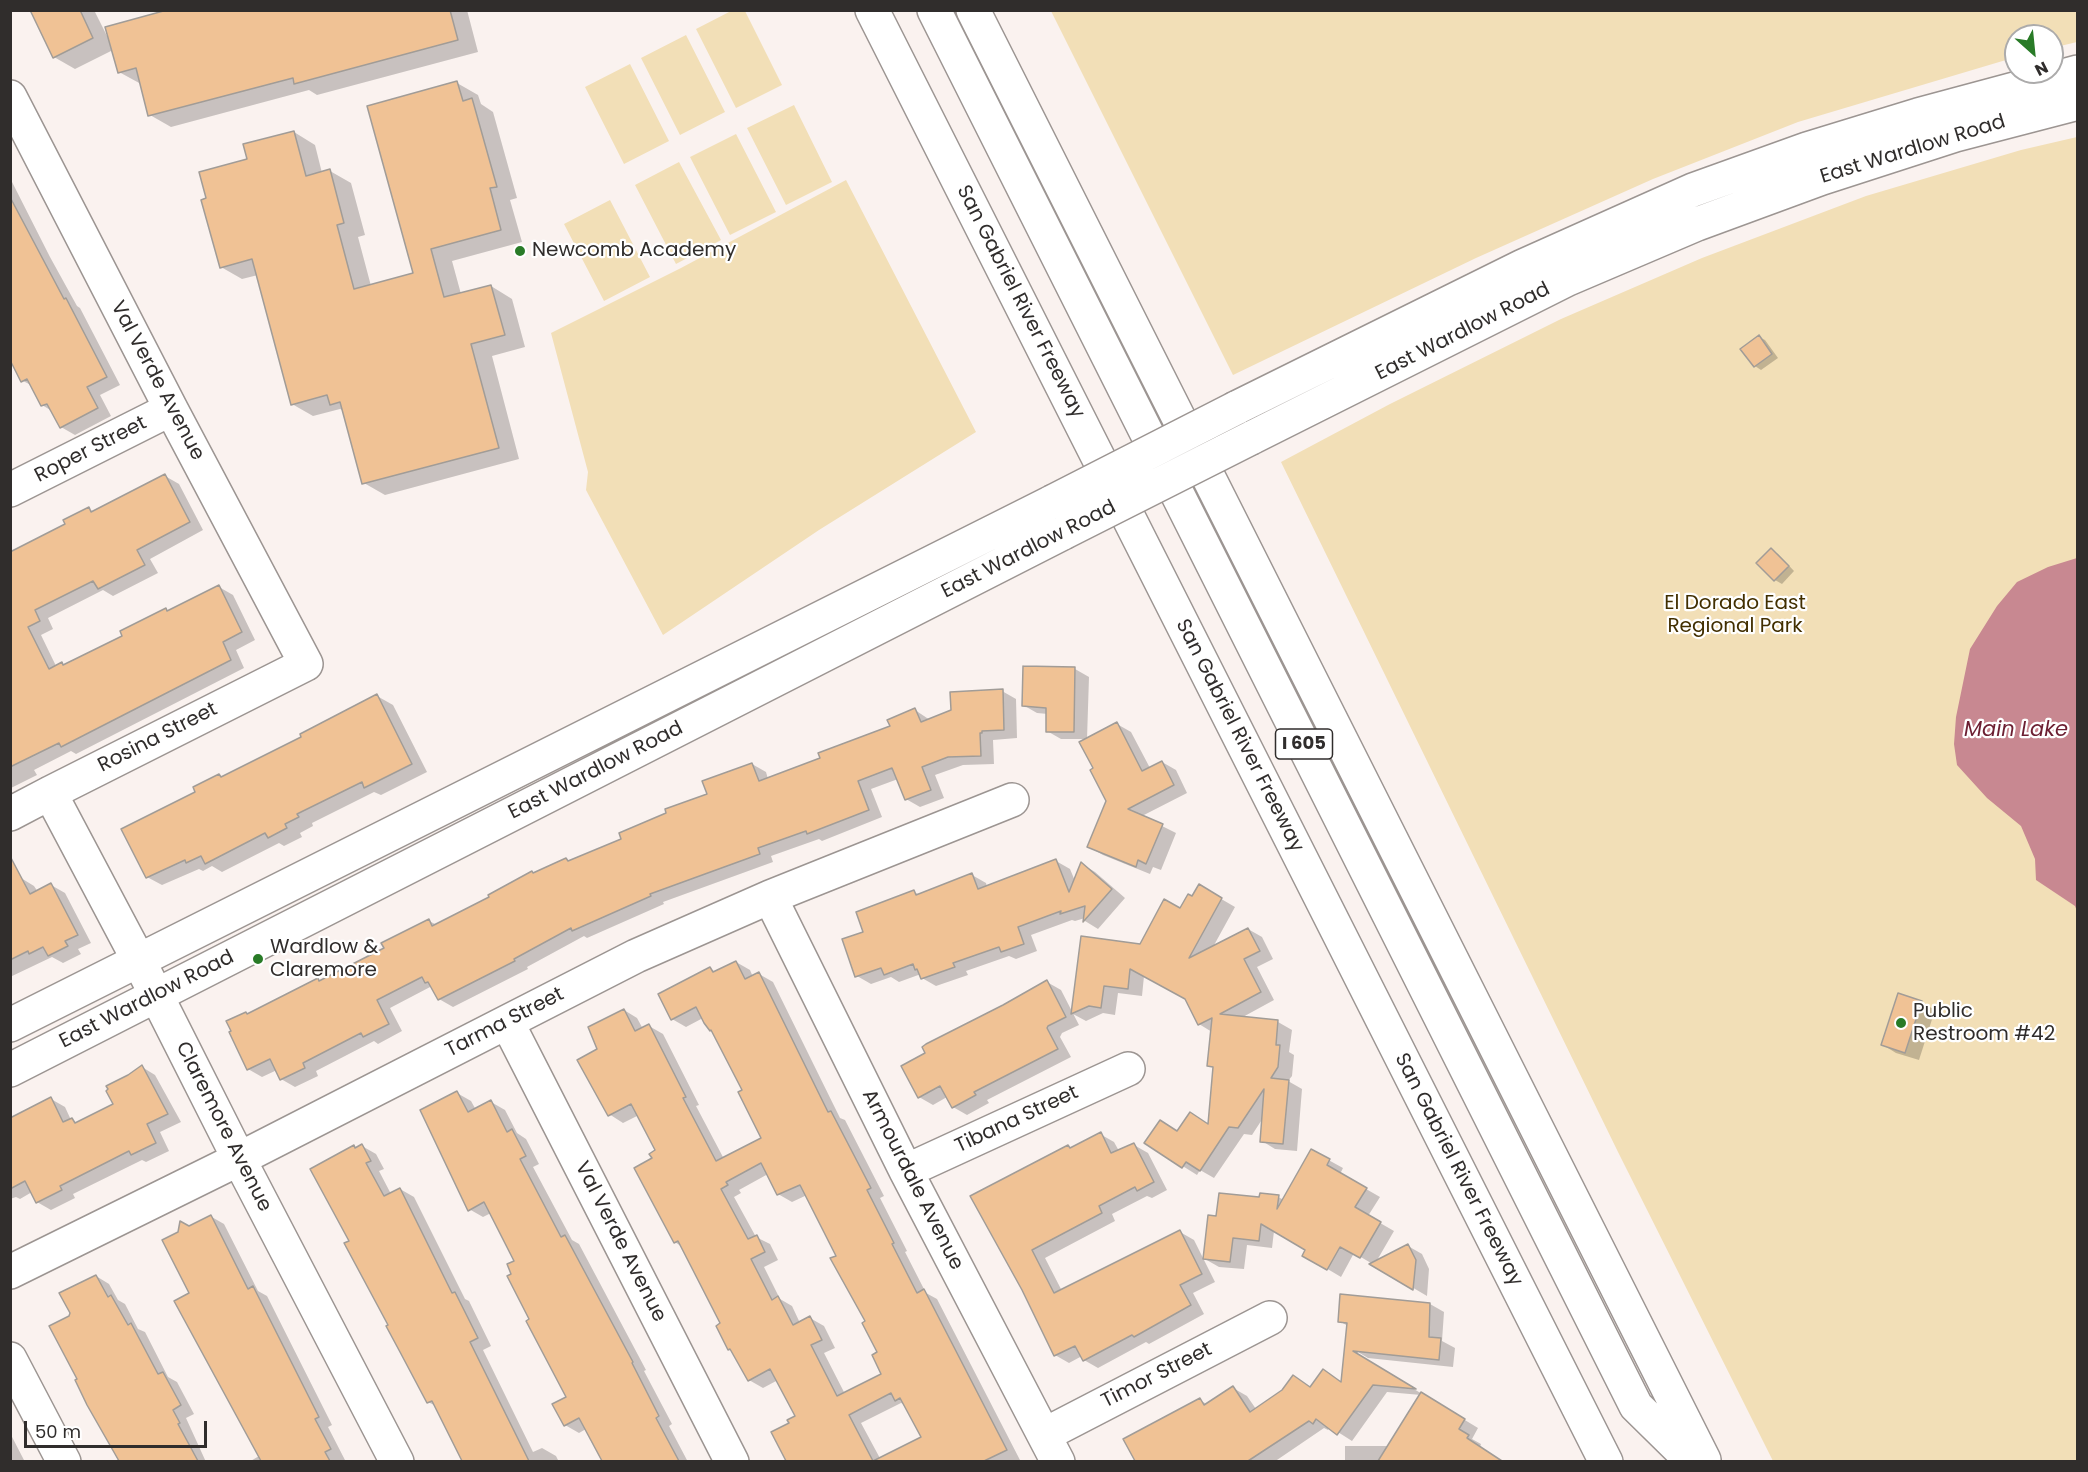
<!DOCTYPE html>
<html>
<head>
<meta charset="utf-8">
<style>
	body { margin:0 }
	#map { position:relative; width:2088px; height:1472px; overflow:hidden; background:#faf2ef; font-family:Poppins,sans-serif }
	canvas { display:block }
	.frame { position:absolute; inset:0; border:12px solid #302d2c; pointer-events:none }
	.north { position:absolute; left:2004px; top:24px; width:60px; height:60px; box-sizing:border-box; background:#fff; border:2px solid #acabab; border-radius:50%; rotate:153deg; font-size:16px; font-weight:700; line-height:24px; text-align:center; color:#302d2c }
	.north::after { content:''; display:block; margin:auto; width:21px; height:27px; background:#297b27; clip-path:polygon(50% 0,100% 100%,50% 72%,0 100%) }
	.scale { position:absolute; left:24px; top:1421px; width:183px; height:27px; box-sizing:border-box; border:3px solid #302d2c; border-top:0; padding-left:8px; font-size:18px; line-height:21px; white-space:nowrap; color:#302d2c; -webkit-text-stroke:4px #fff; paint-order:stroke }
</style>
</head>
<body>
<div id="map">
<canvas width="2088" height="1472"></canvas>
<div class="frame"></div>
<div class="north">N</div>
<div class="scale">50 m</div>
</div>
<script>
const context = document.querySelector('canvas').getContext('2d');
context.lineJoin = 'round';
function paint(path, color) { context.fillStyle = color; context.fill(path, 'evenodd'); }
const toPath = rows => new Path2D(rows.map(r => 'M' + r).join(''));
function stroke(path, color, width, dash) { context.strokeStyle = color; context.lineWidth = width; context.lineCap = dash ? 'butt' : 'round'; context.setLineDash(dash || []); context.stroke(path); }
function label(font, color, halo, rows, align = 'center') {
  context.font = font + ' Poppins,sans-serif'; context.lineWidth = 4.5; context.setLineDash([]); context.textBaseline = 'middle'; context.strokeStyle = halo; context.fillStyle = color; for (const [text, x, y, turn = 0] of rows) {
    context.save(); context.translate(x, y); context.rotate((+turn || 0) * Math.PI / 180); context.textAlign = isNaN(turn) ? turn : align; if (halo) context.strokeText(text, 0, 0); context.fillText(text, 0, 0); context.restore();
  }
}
paint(toPath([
	[733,10,745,11,782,85,736,108,696,29],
	[2077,10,2077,42,2052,48,2052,36,2016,36,2016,57,1798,122,1653,179,1476,258,1233,375,1051,11],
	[686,35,725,112,680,135,641,58],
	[630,64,669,141,624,164,585,87],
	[794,105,832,182,786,205,747,128],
	[736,134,776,212,730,235,690,157],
	[2077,137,2077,1461,1773,1461,1618,1152,1281,462,1390,404,1561,319,1702,258,1866,196,2021,150],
	[679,162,721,240,676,264,635,185],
	[846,180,976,432,819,530,663,635,586,490,588,472,551,333,681,268],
	[610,200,650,277,604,301,564,224]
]), '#f2dfb7');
paint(toPath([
	[2077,558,2077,911,2075,906,2036,880,2035,859,2021,826,1987,798,1957,765,1954,744,1956,717,1970,649,1997,606,2017,582,2048,567]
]), '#c88891');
paint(toPath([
	[31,10,94,10,109,40,173,10,467,10,478,52,317,95,309,90,171,127,150,115,141,84,119,72,113,50,75,69,54,57],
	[457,83,478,95,481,104,493,112,517,198,510,200,522,242,452,261,461,294,491,286,512,299,525,347,492,356,519,459,385,495,364,483,345,411,340,409,313,416,292,404,258,275,242,279,221,267,249,160,294,132,315,145,322,173,330,171,351,183,365,235,358,237,371,286,415,274],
	[10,178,50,257,77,306,80,308,120,385,100,395,111,416,75,435,61,427,52,411,42,405,33,386,23,381,10,357],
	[1759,337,1765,340,1778,358,1761,370,1755,366],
	[165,476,179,484,203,530,150,559,158,573,113,596,103,590,48,618,53,629,41,635,56,666,62,664,65,666,124,637,166,609,170,612,219,587,233,595,255,640,236,650,244,668,76,754,71,751,34,770,37,775,11,788,10,688,16,653,67,525,89,509,94,512],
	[1771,550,1778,554,1794,571,1782,584,1775,580,1758,563],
	[1075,669,1089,677,1087,739,1061,739,1047,731,1048,714,1037,713,1023,705],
	[1002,691,1016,699,1017,738,993,740,994,764,963,765,935,775,944,798,920,807,906,799,898,779,871,789,882,817,822,841,819,839,771,856,773,862,663,902,664,904,587,938,584,936,527,967,528,969,453,1007,439,999,432,986,390,1008,402,1031,378,1044,374,1041,316,1071,318,1076,295,1087,281,1079,277,1070,262,1077,248,1069,248,1015,318,980,321,982,386,949,429,921,437,925,535,874,566,860,570,862,623,839,709,795,752,764,766,772,768,779,822,759,891,726,915,710,930,720],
	[377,696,393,705,427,772,381,795,374,792,312,823,313,826,300,833,302,837,284,846,279,843,222,872,212,866,203,871,199,869,162,885,147,877,197,792,219,776,223,777,303,738],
	[1117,724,1131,732,1150,768,1162,762,1176,770,1187,793,1142,816,1176,833,1161,870,1153,867,1150,874,1103,855,1089,847,1108,801],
	[1056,861,1070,869,1075,881,1082,864,1095,872,1125,898,1098,929,1085,921,1085,918,1075,921,1072,920,1031,935,1037,951,1016,959,1009,956,966,971,968,975,936,986,922,978,921,974,899,982,891,977,871,984,857,976,865,932,914,892,920,895,972,875,986,883,987,887],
	[21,878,34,886,38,892,51,885,65,893,91,943,78,949,81,954,63,963,52,957,10,977,10,883],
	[1199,886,1235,907,1213,947,1248,929,1262,937,1273,959,1257,967,1274,1000,1241,1018,1278,1022,1292,1030,1289,1052,1294,1055,1292,1076,1288,1081,1302,1089,1297,1151,1275,1149,1262,1141,1263,1118,1252,1135,1244,1134,1214,1178,1200,1170,1197,1175,1146,1143,1178,1132,1210,1125,1214,1068,1209,1065,1212,1032,1199,1024,1186,999,1144,976,1142,996,1118,993,1115,1015,1103,1013,1086,1021,1073,1014,1082,938,1141,945,1181,910,1193,898],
	[736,962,750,970,753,977,759,974,773,982,840,1118,845,1120,884,1196,880,1198,907,1251,905,1252,926,1293,937,1299,1021,1462,930,1462,918,1440,923,1438,906,1405,901,1403,861,1423,882,1462,788,1462,773,1433,791,1424,797,1417,778,1380,763,1388,749,1380,682,1247,675,1242,654,1159,657,1151,639,1115,623,1123,609,1114,599,1050,624,1010,637,1018,643,1029,649,1026,663,1034,699,1105,696,1106,724,1159,763,1138,744,1091,714,1032,703,1018,686,1027,672,1019,710,969,716,972],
	[768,1174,778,1194,792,1202,807,1195,838,1256,880,1353,883,1374,845,1394,824,1353,835,1348,824,1326,810,1318,800,1323,792,1306,780,1299,764,1267,778,1260,770,1244,756,1237,734,1197,741,1193,739,1190],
	[1047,982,1061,990,1079,1025,1062,1033,1060,1037,1071,1057,987,1100,989,1103,967,1115,953,1107,947,1097,933,1105,919,1097],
	[1921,1002,1935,1010,1919,1060,1896,1053,1883,1045],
	[142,1067,155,1075,181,1122,160,1132,169,1151,146,1162,142,1160,73,1194,75,1198,51,1210,37,1202,32,1192,20,1199,16,1197,10,1199,10,1139,51,1099,65,1107,71,1120,78,1123,115,1104,129,1076],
	[457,1093,471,1101,476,1110,491,1102,505,1110,517,1133,526,1139,539,1164,533,1167,572,1240,579,1244,646,1370,644,1371,672,1424,669,1426,688,1462,603,1462,586,1429,579,1433,565,1425,568,1398,531,1320,513,1275,516,1261,491,1213,483,1217,469,1209],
	[1100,1134,1114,1142,1119,1151,1134,1145,1148,1153,1167,1190,1152,1198,1147,1196,1112,1214,1115,1221,1045,1258,1062,1291,1180,1232,1194,1240,1215,1282,1193,1293,1204,1314,1149,1344,1146,1342,1098,1368,1084,1360,1082,1356,1069,1363,1055,1355,1023,1290,972,1196,1068,1146,1072,1149],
	[362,1146,376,1154,384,1169,379,1171,391,1194,400,1189,414,1197,465,1299,469,1301,491,1346,483,1350,533,1452,542,1448,556,1456,559,1462,464,1462,436,1406,428,1402,351,1241,354,1147,357,1149],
	[1312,1151,1343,1168,1340,1174,1380,1197,1368,1216,1394,1231,1376,1262,1408,1246,1422,1254,1429,1269,1427,1296,1354,1253,1341,1277,1304,1255,1307,1249,1274,1231,1272,1248,1247,1245,1244,1269,1219,1267,1205,1259,1217,1217,1260,1198,1278,1197,1284,1200],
	[210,1216,224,1224,258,1291,267,1296,332,1425,328,1427,346,1462,249,1462,259,1456,219,1379,215,1376,176,1301,191,1293,189,1227],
	[96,1276,109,1284,118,1300,125,1304,138,1329,145,1332,168,1377,177,1382,194,1414,186,1418,206,1462,119,1462,77,1381,79,1380,71,1317],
	[1430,1304,1444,1312,1442,1341,1455,1348,1453,1367,1368,1358,1358,1352,1358,1355,1478,1428,1472,1439,1481,1444,1480,1447,1502,1462,1345,1462,1345,1446,1389,1446,1421,1395,1387,1392,1352,1441,1330,1427,1328,1430,1324,1428,1274,1462,1134,1462,1200,1400,1208,1405,1233,1388,1247,1396,1256,1409,1311,1388,1323,1371,1342,1383,1348,1326,1339,1321],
	[10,1433,25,1462,10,1462]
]), '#0003');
const building = toPath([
	[30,10,80,10,93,38,53,58,30,10],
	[167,10,450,10,458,40,294,84,293,78,148,116,136,68,118,73,105,27,167,10],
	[457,81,463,101,472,98,497,187,490,188,501,230,431,249,444,297,491,285,505,335,471,344,499,448,362,484,340,402,330,405,327,395,291,405,252,259,220,268,201,200,206,198,199,172,247,159,243,144,294,131,306,176,330,169,344,223,337,225,354,289,413,273,367,106,457,81],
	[10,197,64,299,66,298,107,377,87,387,98,408,60,428,47,404,41,406,27,379,21,382,10,360,10,197],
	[1759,335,1772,354,1754,367,1740,349,1759,335],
	[165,474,190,522,137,550,145,565,98,589,93,581,35,610,40,621,28,627,49,669,62,662,63,665,122,636,120,631,166,608,167,611,219,585,242,632,223,642,231,660,61,747,59,743,10,767,10,552,65,524,63,520,89,507,91,512,165,474],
	[1771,548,1789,566,1774,581,1756,563,1771,548],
	[1023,666,1075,667,1074,732,1046,732,1046,708,1022,706,1023,666],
	[1003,689,1004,730,982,731,982,733,980,733,981,756,948,757,922,767,931,790,905,800,892,768,858,781,869,810,807,834,806,831,758,848,760,854,650,894,651,896,572,931,571,928,514,959,515,961,438,1000,428,982,425,983,422,977,377,1000,389,1024,363,1037,361,1033,303,1063,305,1068,280,1080,270,1059,247,1070,229,1032,231,1031,226,1021,246,1012,247,1014,318,978,319,981,384,948,381,943,429,919,432,926,489,897,488,895,532,871,533,873,566,858,568,861,621,839,619,833,666,813,665,809,707,794,702,781,752,763,759,781,820,758,818,753,890,726,887,720,915,708,921,722,951,710,950,692,1003,689],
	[377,694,412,764,364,788,362,782,297,814,299,817,285,824,287,828,268,838,265,833,205,864,201,856,186,863,185,860,146,878,121,829,195,792,193,787,219,774,221,777,301,737,300,734,377,694],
	[1117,722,1142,771,1162,761,1174,785,1128,809,1163,824,1146,864,1138,860,1136,867,1087,847,1106,801,1090,770,1093,768,1079,742,1117,722],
	[10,856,30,894,51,883,78,935,65,941,68,946,48,956,43,947,29,954,28,951,10,960,10,856],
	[1056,859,1069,892,1081,862,1112,889,1083,922,1085,906,1060,914,1061,911,1018,927,1024,944,1001,952,999,947,953,963,955,967,921,979,917,969,915,970,913,964,884,975,881,968,855,977,842,939,863,932,856,912,914,890,916,895,972,873,978,889,1056,859],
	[1199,884,1222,898,1189,958,1248,928,1260,951,1244,959,1261,992,1220,1014,1278,1020,1276,1045,1280,1045,1278,1067,1271,1078,1289,1080,1283,1144,1260,1142,1264,1089,1238,1128,1229,1127,1200,1171,1186,1162,1182,1168,1144,1143,1160,1120,1177,1131,1190,1112,1208,1124,1213,1067,1207,1066,1212,1018,1198,1025,1185,999,1130,969,1128,989,1104,986,1101,1008,1089,1006,1071,1014,1081,936,1140,944,1164,899,1180,908,1188,894,1192,896,1199,884],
	[736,961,745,979,759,972,828,1112,831,1111,871,1188,867,1190,894,1243,892,1244,917,1293,924,1289,1007,1450,984,1461,786,1461,771,1432,789,1423,787,1420,795,1416,770,1369,748,1381,730,1349,728,1350,716,1326,720,1323,678,1241,674,1243,634,1168,652,1158,649,1154,655,1150,631,1104,608,1116,577,1060,597,1049,588,1027,624,1009,635,1031,649,1024,686,1097,683,1098,716,1161,761,1138,738,1092,742,1090,711,1030,710,1031,704,1023,696,1007,671,1020,658,994,710,967,713,972,736,961],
	[761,1163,777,1195,800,1185,836,1256,830,1258,865,1321,862,1323,877,1352,872,1355,881,1374,837,1396,811,1345,822,1340,810,1316,793,1325,778,1296,772,1300,751,1259,765,1252,757,1235,748,1239,721,1189,728,1185,726,1182,761,1163],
	[891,1393,895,1401,900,1398,921,1437,873,1461,849,1415,891,1393],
	[1047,980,1066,1017,1048,1026,1047,1028,1058,1049,974,1092,976,1095,952,1108,940,1086,918,1098,901,1066,925,1053,922,1047,926,1044,1003,1005,1047,980],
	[1898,993,1922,1001,1905,1053,1881,1045,1898,993],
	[142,1065,168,1114,147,1124,156,1143,131,1155,129,1151,60,1186,62,1190,36,1203,25,1181,10,1189,10,1118,51,1097,63,1122,72,1118,75,1123,113,1104,106,1091,108,1089,106,1086,128,1075,142,1065],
	[457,1091,468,1112,491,1100,507,1132,512,1129,526,1156,520,1159,561,1237,565,1235,633,1362,632,1363,659,1416,656,1418,679,1461,602,1461,579,1418,564,1426,552,1404,566,1397,526,1321,529,1319,507,1276,511,1274,507,1264,514,1261,484,1202,468,1211,420,1110,457,1091],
	[1101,1132,1111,1153,1134,1143,1154,1182,1137,1191,1135,1187,1099,1206,1102,1213,1032,1250,1054,1293,1180,1230,1202,1274,1180,1285,1191,1305,1134,1337,1132,1335,1083,1361,1075,1346,1054,1356,1022,1290,970,1196,1068,1145,1070,1148,1101,1132],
	[362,1144,371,1161,366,1163,384,1196,400,1188,452,1293,455,1292,478,1338,470,1342,529,1461,462,1461,432,1401,427,1403,400,1352,386,1326,388,1325,344,1243,349,1241,310,1169,354,1145,355,1148,362,1144],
	[1311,1149,1330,1159,1327,1165,1367,1188,1355,1207,1381,1222,1360,1258,1340,1247,1327,1270,1302,1256,1305,1250,1261,1224,1259,1241,1233,1238,1230,1262,1203,1259,1208,1215,1216,1216,1219,1193,1259,1197,1260,1193,1279,1195,1277,1209,1311,1149],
	[211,1215,248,1289,253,1286,319,1417,315,1419,331,1449,325,1452,330,1461,261,1461,174,1301,189,1293,162,1240,178,1232,180,1221,189,1226,211,1215],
	[1408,1244,1416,1260,1413,1290,1369,1264,1408,1244],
	[96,1275,108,1297,111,1295,128,1325,131,1323,158,1374,163,1372,181,1405,173,1410,180,1423,178,1424,198,1461,119,1461,87,1405,75,1380,77,1379,49,1326,69,1316,70,1313,59,1293,96,1275],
	[1340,1294,1430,1303,1429,1337,1441,1338,1439,1360,1353,1351,1416,1389,1373,1385,1337,1435,1316,1419,1313,1424,1309,1421,1248,1461,1135,1461,1123,1439,1200,1398,1204,1405,1233,1386,1250,1412,1282,1390,1293,1375,1310,1387,1323,1369,1341,1382,1347,1323,1338,1322,1340,1294],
	[1421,1392,1465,1419,1459,1429,1469,1435,1467,1438,1502,1461,1378,1461,1421,1392]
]);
paint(building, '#f0c295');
stroke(building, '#a19c97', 1.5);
const minor = toPath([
	[10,97,171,409,306,664,50,793,10,814],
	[10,490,171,409],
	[50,793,139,961,239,1159,397,1462],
	[770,897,906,1171,1058,1462],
	[507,1022,732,1462],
	[906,1171,1128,1069],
	[10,1272,239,1159,636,956,770,897,1012,800],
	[10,1359,64,1462],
	[1044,1435,1270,1318]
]);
const major = toPath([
	[1236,408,1523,266,1693,190,1807,149,1918,115,2078,72],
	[1251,438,1568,279,1697,224,1822,178,1955,135,2078,103],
	[10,1025,1052,502],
	[10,1070,1063,533]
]);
const highway = toPath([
	[872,10,1606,1462],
	[934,10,1636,1406,1693,1462],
	[973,10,1704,1460]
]);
stroke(minor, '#9c9592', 36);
stroke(major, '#9c9592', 36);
stroke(highway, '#9c9592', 36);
stroke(minor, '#fff', 33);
stroke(major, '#fff', 33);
stroke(highway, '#fff', 33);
const majorBridge = toPath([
	[1052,502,1236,408],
	[1063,533,1251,438]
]);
stroke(majorBridge, '#9c9592', 36, []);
stroke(majorBridge, '#fff', 33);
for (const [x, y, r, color] of [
	[520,251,6,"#297b27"],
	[258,959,6,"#297b27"],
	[1901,1023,6,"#297b27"]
]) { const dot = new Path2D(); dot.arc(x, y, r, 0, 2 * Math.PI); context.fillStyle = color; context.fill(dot); stroke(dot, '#fff', 2); }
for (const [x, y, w] of [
	[1304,744,57]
]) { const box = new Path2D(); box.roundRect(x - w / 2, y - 15, w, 30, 4.5); context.fillStyle = '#fff'; context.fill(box); stroke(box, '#302d2c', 1.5); }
label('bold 18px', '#302d2c', null, [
	["I 605",1304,744]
]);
label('20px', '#302d2c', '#fff', [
	["East Wardlow Road",1913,150,-17],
	["San Gabriel River Freeway",1020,302,63],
	["East Wardlow Road",1463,332,-27],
	["Val Verde Avenue",157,381,62],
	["Roper Street",91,450,-27],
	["East Wardlow Road",1029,550,-27],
	["San Gabriel River Freeway",1239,736,63],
	["Rosina Street",158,738,-27],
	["East Wardlow Road",596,771,-27],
	["East Wardlow Road",147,1000,-27],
	["Tarma Street",505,1023,-27],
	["Tibana Street",1017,1120,-25],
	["Claremore Avenue",223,1127,63],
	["San Gabriel River Freeway",1458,1170,63],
	["Armourdale Avenue",912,1180,63],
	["Val Verde Avenue",620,1242,63],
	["Timor Street",1157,1376,-27]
]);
label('20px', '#302d2c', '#fff', [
	["Newcomb Academy",532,251],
	["Wardlow &",270,948],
	["Claremore",270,971],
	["Public",1913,1012],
	["Restroom #42",1913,1035]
], 'left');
label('20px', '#422f00', '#fff', [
	["El Dorado East",1735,604],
	["Regional Park",1735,627]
]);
label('italic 21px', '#6c1f32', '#fff', [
	["Main Lake",2016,731]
]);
</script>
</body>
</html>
